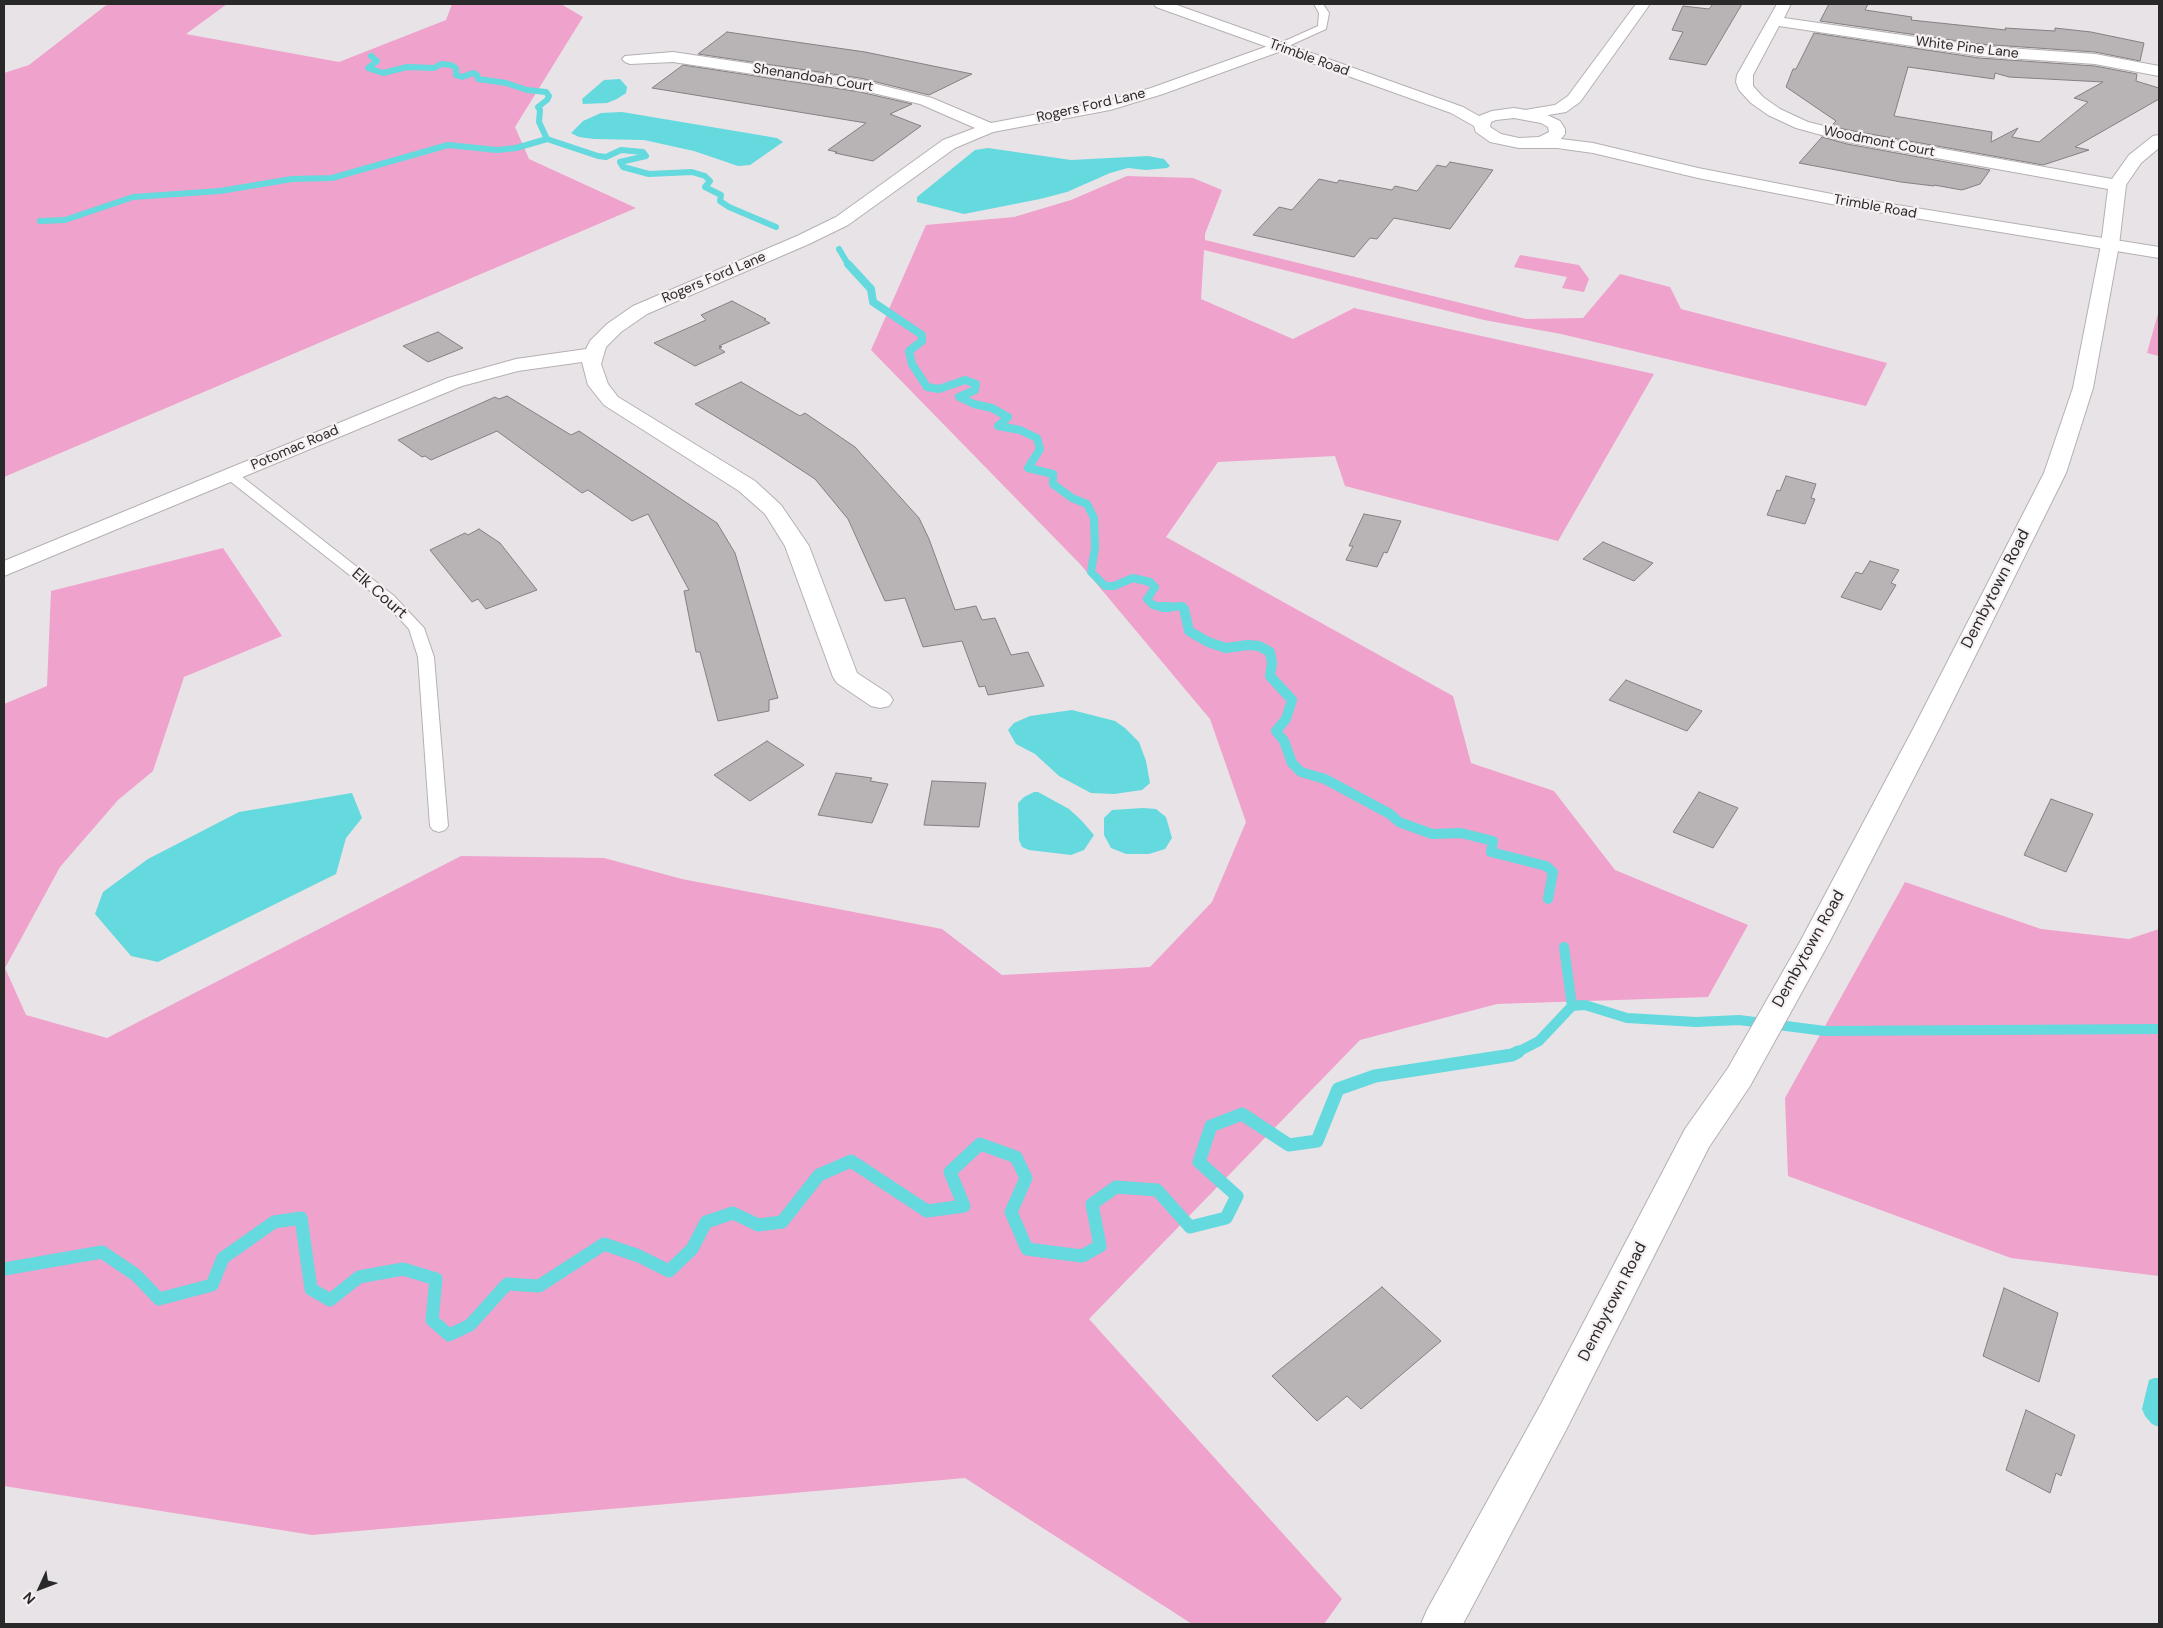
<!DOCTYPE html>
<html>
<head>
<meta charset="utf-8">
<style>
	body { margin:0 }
	#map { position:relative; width:2163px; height:1628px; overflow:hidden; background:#e8e3e6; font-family:"DM Sans",sans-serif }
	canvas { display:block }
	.frame { position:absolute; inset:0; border:5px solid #2a2929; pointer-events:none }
	.north { position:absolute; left:15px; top:1563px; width:50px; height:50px; -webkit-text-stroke:4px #f6f0f3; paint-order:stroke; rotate:227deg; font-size:14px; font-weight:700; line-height:20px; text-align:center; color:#2a2929 }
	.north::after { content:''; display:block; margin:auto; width:18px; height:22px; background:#2a2929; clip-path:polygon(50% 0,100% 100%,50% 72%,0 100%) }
</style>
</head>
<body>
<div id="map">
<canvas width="2163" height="1628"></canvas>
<div class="frame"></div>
<div class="north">N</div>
</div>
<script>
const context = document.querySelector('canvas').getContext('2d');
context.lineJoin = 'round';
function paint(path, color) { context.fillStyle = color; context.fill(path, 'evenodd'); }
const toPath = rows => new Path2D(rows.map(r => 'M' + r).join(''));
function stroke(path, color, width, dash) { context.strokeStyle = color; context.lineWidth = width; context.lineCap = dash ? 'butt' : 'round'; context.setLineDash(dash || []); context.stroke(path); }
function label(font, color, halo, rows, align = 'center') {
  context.font = font + ' "DM Sans",sans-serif'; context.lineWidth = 4.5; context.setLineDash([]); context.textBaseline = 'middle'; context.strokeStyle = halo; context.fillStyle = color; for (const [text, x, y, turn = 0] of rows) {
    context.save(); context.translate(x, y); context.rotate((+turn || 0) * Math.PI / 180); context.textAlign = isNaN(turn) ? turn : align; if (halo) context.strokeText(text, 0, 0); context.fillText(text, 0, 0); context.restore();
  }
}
paint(toPath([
	[110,4,227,4,186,34,339,62,446,20,452,4,561,4,583,17,515,127,529,159,636,208,4,477,4,73,29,65,105,6],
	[1127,176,1193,178,1222,190,1205,234,1205,240,1526,319,1583,318,1620,274,1670,287,1681,309,1887,363,1866,406,1561,334,1484,320,1204,250,1201,299,1293,339,1354,308,1654,374,1558,541,1345,486,1335,456,1218,462,1166,537,1453,696,1471,763,1554,791,1615,870,1748,925,1708,997,1497,1004,1360,1040,1089,1319,1342,1599,1324,1624,1192,1624,965,1478,312,1535,4,1486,4,704,47,686,51,591,223,548,282,636,184,677,153,771,118,800,60,867,5,968,26,1015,107,1038,461,856,604,858,682,879,942,929,1002,975,1150,967,1212,902,1246,822,1210,719,1080,564,871,350,926,225,1014,217,1071,200],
	[1520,255,1579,265,1589,279,1584,292,1562,288,1567,277,1514,267],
	[2159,310,2159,356,2147,353],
	[1905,882,2041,929,2129,939,2159,929,2159,1276,2011,1258,1788,1176,1785,1098]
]), '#efa2cc');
paint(toPath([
	[620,79,627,87,626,93,617,99,607,103,583,104,582,99,604,80],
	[622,112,777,138,783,142,750,165,738,166,694,151,644,140,594,139,579,137,571,133,583,121,601,113],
	[988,148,1071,160,1148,156,1164,159,1170,166,1167,168,1146,170,1128,168,1110,173,1067,192,1040,199,964,214,917,202,917,197,975,150],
	[1072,710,1115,721,1125,728,1139,742,1146,761,1150,783,1142,790,1114,794,1091,793,1059,776,1035,754,1016,744,1008,730,1014,723,1030,716],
	[1034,792,1038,792,1069,809,1081,820,1094,835,1084,850,1071,855,1029,850,1022,847,1019,840,1018,803,1024,797],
	[352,793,362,818,346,838,336,874,158,962,131,956,95,914,103,892,148,859,239,812],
	[1143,808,1156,809,1166,817,1172,838,1165,849,1149,854,1126,854,1111,848,1104,835,1104,818,1112,810],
	[2154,1378,2159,1378,2159,1427,2152,1424,2145,1416,2142,1409,2149,1380]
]), '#64d9de');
stroke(toPath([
	[371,56,377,61,368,68,383,73,407,67,434,68,441,64,451,65,456,68,456,75,462,77,473,73,477,75,478,79,506,83,527,90,546,92,549,96,547,100,538,107,540,110,539,122,547,139],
	[40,221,65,220,133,197,220,191,292,179,332,178,448,145,497,150,516,148,547,139,598,156,606,157,621,150,643,152,646,156,620,162,623,167,649,174,692,172,705,176,710,181,705,187,721,195,720,201,729,207,776,227],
	[839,249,849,266]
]), '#64d9de', 6);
stroke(toPath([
	[848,264,871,289,873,302,922,335,922,341,909,351,912,364,927,387,939,389,965,380,976,384,975,390,959,397,974,404,992,408,1008,417,998,426,1020,430,1037,438,1040,449,1028,468,1053,474,1053,484,1072,498,1087,504,1094,518,1095,548,1091,572,1105,586,1114,586,1133,578,1150,582,1155,587,1147,599,1153,605,1165,608,1180,606,1183,609]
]), '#64d9de', 8);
stroke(toPath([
	[1162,607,1170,607],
	[1182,607,1184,609,1189,631,1208,642,1226,648,1248,645,1259,646,1270,652,1272,663,1270,676,1292,700,1286,719,1276,731,1284,741,1292,763,1301,772,1325,779,1390,814,1399,822,1432,834,1461,833,1493,841,1491,852,1546,866,1553,872,1548,899],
	[1564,947,1572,1006],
	[1516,1053,1539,1041,1572,1006,1585,1005,1627,1018,1696,1022,1739,1020,1825,1031,2159,1029]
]), '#64d9de', 10);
stroke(toPath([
	[4,1269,102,1252,136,1275,159,1299,212,1285,223,1258,274,1222,301,1218,311,1289,330,1300,359,1277,403,1269,436,1279,432,1320,449,1335,470,1325,507,1284,539,1286,604,1244,639,1256,669,1271,692,1249,706,1222,733,1213,758,1225,782,1222,819,1175,851,1161,927,1211,964,1206,950,1172,980,1144,1016,1157,1026,1178,1011,1212,1027,1249,1082,1256,1100,1246,1092,1204,1116,1187,1157,1190,1190,1227,1226,1218,1237,1196,1199,1162,1211,1126,1242,1114,1289,1145,1317,1141,1338,1089,1375,1076,1512,1055,1518,1052]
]), '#64d9de', 13);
const building = toPath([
	[1713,4,1742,4,1706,65,1669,59,1683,32,1672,30,1683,6,1709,9,1713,4],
	[1829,4,1868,4,1865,10,1912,17,1911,20,2006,30,2005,28,2055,31,2055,28,2091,32,2144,43,2140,61,2095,52,1979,44,1820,21,1829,4],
	[727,32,865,52,972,74,929,95,860,78,698,54,727,32],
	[1814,33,1979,58,2095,66,2137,74,2136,81,2159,88,2159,99,2075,147,2089,150,2043,165,1848,130,1831,126,1836,121,1786,87,1793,69,1796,69,1814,33],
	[1908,67,1994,79,1995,73,2009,77,2103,82,2074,98,2088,102,2039,142,2012,137,2018,128,1991,142,1992,132,1894,116,1908,67],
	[683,65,860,92,912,104,890,114,921,126,873,161,835,153,837,152,828,150,866,123,652,88,683,65],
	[1822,137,1847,144,1990,170,1980,184,1962,190,1934,185,1934,186,1901,182,1799,163,1822,137],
	[1450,162,1493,170,1450,229,1394,218,1377,239,1370,238,1354,257,1253,235,1279,207,1292,210,1319,179,1337,183,1339,180,1392,190,1395,186,1417,191,1437,165,1446,167,1450,162],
	[732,301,766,319,764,320,770,323,719,346,722,347,719,348,725,352,695,366,654,343,706,320,701,315,732,301],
	[438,332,463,348,428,362,403,346,438,332],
	[741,382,800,416,805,413,855,447,919,518,929,539,955,610,976,606,982,620,995,618,1011,655,1028,652,1044,686,988,695,985,686,979,687,962,641,923,647,905,598,885,601,848,519,815,479,766,447,695,404,741,382],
	[507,396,571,435,579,431,717,523,735,553,778,698,769,700,769,711,718,721,700,652,696,652,684,591,689,590,648,514,632,521,588,490,582,493,497,431,431,460,425,456,422,457,398,440,495,397,499,399,507,396],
	[1786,476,1816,484,1811,498,1815,499,1805,524,1767,515,1777,490,1780,491,1786,476],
	[1364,514,1401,521,1387,553,1384,552,1377,567,1346,560,1353,546,1349,546,1364,514],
	[479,529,500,543,537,590,486,609,478,599,472,602,430,550,465,533,468,535,479,529],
	[1603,542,1653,563,1634,581,1583,559,1603,542],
	[1870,561,1899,570,1891,583,1896,585,1881,610,1841,597,1856,572,1862,574,1870,561],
	[1626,680,1702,711,1687,731,1609,700,1626,680],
	[767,741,804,765,750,801,714,775,767,741],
	[836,773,872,778,870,781,888,784,872,823,818,815,836,773],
	[932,781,986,783,979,827,924,825,932,781],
	[1699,792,1738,808,1713,848,1673,832,1699,792],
	[2051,799,2093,814,2066,872,2024,855,2051,799],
	[1382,1287,1441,1341,1361,1409,1347,1396,1317,1421,1272,1376,1382,1287],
	[2004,1288,2058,1313,2039,1382,1983,1356,2004,1288],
	[2026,1410,2075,1435,2061,1476,2056,1473,2050,1493,2006,1470,2026,1410]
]);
paint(building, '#b8b4b6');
stroke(building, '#848082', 1);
const service = toPath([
	[1314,4,1323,4,1329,13,1326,29,1282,49,1276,49,1276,45,1318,26,1319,13,1314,4],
	[231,471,236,472,394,596,424,628,434,657,448,826,445,830,439,832,433,830,430,826,418,657,409,629,384,602,226,478,224,475,231,471]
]);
const minor = toPath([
	[1636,4,1650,4,1580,102,1566,112,1525,119,1519,117,1517,114,1519,111,1555,105,1568,96,1636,4],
	[1777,4,1791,4,1784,18,1979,46,2095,54,2159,66,2159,76,2095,64,1979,56,1779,26,1753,75,1753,86,1763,97,1780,109,1808,122,1848,132,2112,179,2129,155,2153,136,2159,135,2159,148,2141,163,2126,185,2119,245,2093,388,2066,473,1939,729,1830,941,1750,1086,1709,1147,1567,1428,1463,1624,1421,1624,1427,1610,1541,1404,1685,1129,1728,1068,1801,940,1913,729,2044,473,2073,388,2101,245,2108,189,1847,142,1796,128,1768,115,1751,103,1739,90,1736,82,1737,75,1777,4],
	[1279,42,1284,44,1287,47,1284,50,1163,94,1110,110,993,132,955,148,848,225,809,244,647,314,621,332,606,347,601,364,608,384,618,397,755,481,781,505,809,546,857,673,889,694,893,700,889,706,880,708,871,706,837,683,833,677,785,546,765,514,739,491,604,405,588,385,582,362,518,371,462,386,4,576,4,561,448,378,516,359,586,349,590,341,607,324,633,306,797,236,836,217,943,140,975,128,920,104,860,90,673,62,630,64,625,62,622,59,625,56,673,52,860,80,932,98,991,123,1107,101,1151,88,1279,42]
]);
const tertiary = toPath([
	[1154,4,1174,4,1463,107,1479,116,1492,111,1514,108,1543,113,1560,121,1565,129,1565,134,1561,139,1593,143,1698,168,1847,197,2159,247,2159,258,1847,207,1698,178,1593,153,1557,148,1519,148,1490,142,1476,132,1474,126,1451,113,1156,7,1154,4],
	[1514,118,1541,123,1548,127,1549,132,1539,137,1519,138,1501,134,1490,127,1491,122,1496,120,1514,118]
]);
stroke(service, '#b5b0b3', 2);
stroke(minor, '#b5b0b3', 2);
stroke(tertiary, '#b5b0b3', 2);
paint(service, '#fff');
paint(minor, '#fff');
paint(tertiary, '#fff');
label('14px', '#2a2929', '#f6f0f3', [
	["White Pine Lane",1967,48,7],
	["Trimble Road",1309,58,20],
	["Shenandoah Court",813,78,9],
	["Rogers Ford Lane",1091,106,-13],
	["Woodmont Court",1879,142,11],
	["Trimble Road",1875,207,10],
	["Rogers Ford Lane",714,278,-23],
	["Potomac Road",295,448,-23]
]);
label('16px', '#2a2929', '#f6f0f3', [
	["Dembytown Road",1996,589,-63],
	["Elk Court",379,594,41],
	["Dembytown Road",1809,949,-61],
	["Dembytown Road",1613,1302,-63]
]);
</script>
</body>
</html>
